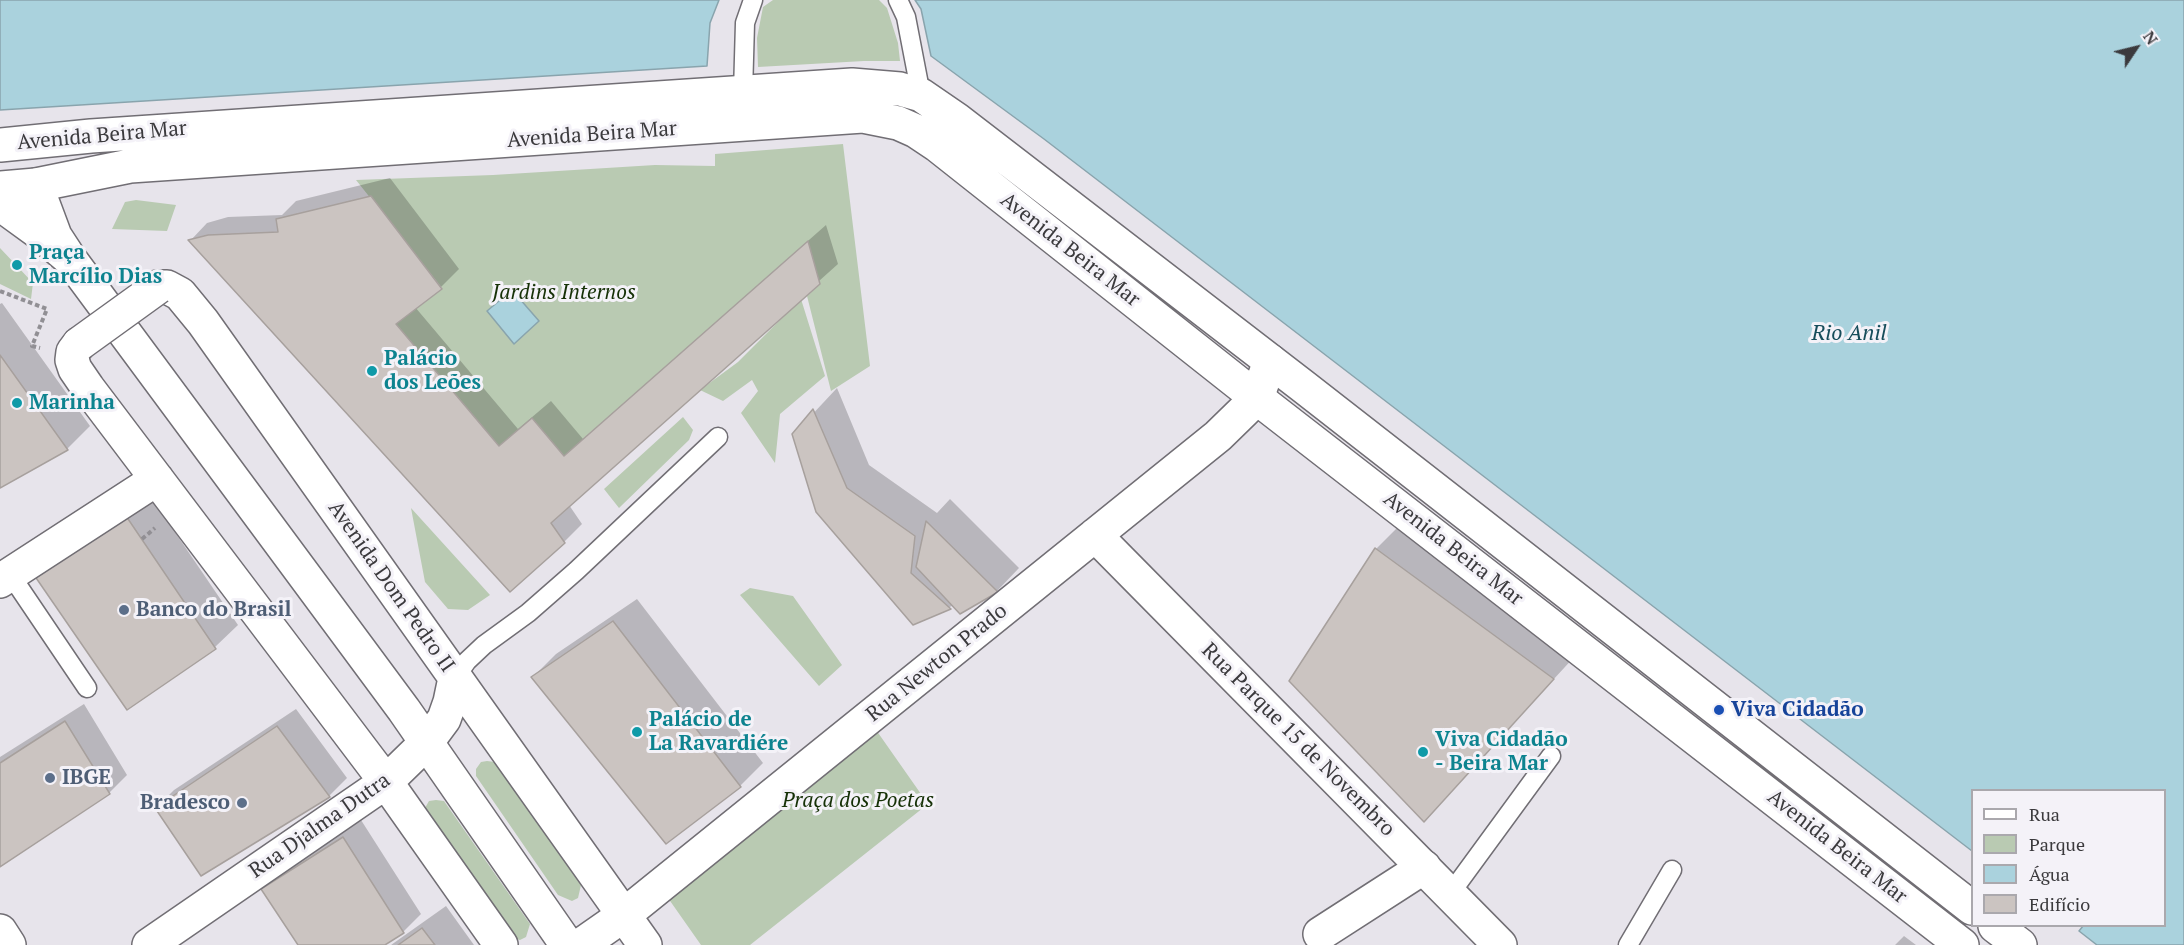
<!DOCTYPE html>
<html>
<head>
<meta charset="utf-8">
<style>
	body { margin:0 }
	#map { position:relative; width:2184px; height:945px; overflow:hidden; background:#e7e4eb; font-family:"PT Serif",serif }
	canvas { display:block }
	.legend { position:absolute; left:1971px; top:789px; width:195px; height:138px; box-sizing:border-box; background:#f4f2f8; border:2px solid #aaa8ad; margin:0; padding:8px 10px; list-style:none; font-size:18px; color:#3b3a3d }
	.legend li { display:flex; align-items:center; gap:12px; height:30px }
	.legend b { width:30px; border:2px solid #aaa8ad }
	.north { position:absolute; left:2106px; top:18px; width:60px; height:60px; -webkit-text-stroke:4px #f4f2f8; paint-order:stroke; rotate:55deg; font-size:16px; font-weight:700; line-height:24px; text-align:center; color:#3b3a3d }
	.north::after { content:''; display:block; margin:auto; width:21px; height:27px; background:#3b3a3d; clip-path:polygon(50% 0,100% 100%,50% 72%,0 100%) }
</style>
</head>
<body>
<div id="map">
<canvas width="2184" height="945"></canvas>
<ul class="legend">
<li><b style="height:8px;background:#fff"></b>Rua</li>
<li><b style="height:16px;background:#b9cab2"></b>Parque</li>
<li><b style="height:16px;background:#aad2dd"></b>Água</li>
<li><b style="height:16px;background:#cbc4c1"></b>Edifício</li>
</ul>
<div class="north">N</div>
</div>
<script>
const context = document.querySelector('canvas').getContext('2d');
context.lineJoin = 'round';
function paint(path, color) { context.fillStyle = color; context.fill(path, 'evenodd'); }
const toPath = rows => new Path2D(rows.map(r => 'M' + r).join(''));
function stroke(path, color, width, dash) { context.strokeStyle = color; context.lineWidth = width; context.lineCap = dash ? 'butt' : 'round'; context.setLineDash(dash || []); context.stroke(path); }
function label(font, color, halo, rows, align = 'center') {
  context.font = font + ' "PT Serif",serif'; context.lineWidth = 6; context.setLineDash([]); context.textBaseline = 'middle'; context.strokeStyle = halo; context.fillStyle = color; for (const [text, x, y, turn = 0] of rows) {
    context.save(); context.translate(x, y); context.rotate((+turn || 0) * Math.PI / 180); context.textAlign = isNaN(turn) ? turn : align; if (halo) context.strokeText(text, 0, 0); context.fillText(text, 0, 0); context.restore();
  }
}
paint(toPath([
	[773,0,879,0,887,8,898,43,900,61,864,61,758,67,757,38,763,7],
	[843,144,870,366,831,391,807,296,820,284,808,242,564,456,532,418,499,446,396,324,442,288,356,180,493,175,655,165,715,166,715,154],
	[136,200,176,205,167,231,112,229,125,202],
	[0,248,33,283,31,299,0,284],
	[801,299,825,376,780,414,775,463,741,413,758,391,752,380,723,401,700,390,738,362],
	[683,417,693,430,689,440,619,508,604,489],
	[411,508,490,595,468,610,448,609,425,582],
	[750,588,793,596,842,665,819,686,740,595],
	[874,727,928,804,750,945,701,945,668,898],
	[487,761,495,762,581,885,578,898,572,901,558,895,476,776,476,769,481,762],
	[436,800,444,801,530,924,526,937,520,940,512,938,424,816,425,808,429,801]
]), '#b9cab2');
const water = toPath([
	[0,0,719,0,710,23,707,66,0,110,0,0],
	[915,0,2184,0,2184,945,2097,945,2079,931,2083,926,2164,926,2164,790,1972,790,1972,851,1044,139,931,56,921,9,915,0],
	[512,290,539,321,514,344,487,311,512,290]
]);
paint(water, '#aad2dd');
stroke(water, '#89a4ad', 1.5);
paint(toPath([
	[390,178,459,269,441,287,415,307,518,429,551,401,583,439,826,225,838,264,569,505,582,524,564,542,190,241,207,223,228,217,282,215,296,201],
	[2,303,90,426,67,449,0,486,0,304],
	[837,388,869,465,937,513,950,499,1019,568,997,591,960,612,954,605,913,624,794,434],
	[145,488,238,625,215,647,127,708,34,572],
	[1399,526,1576,655,1424,820,1291,681,1376,549],
	[637,599,763,763,740,786,533,677,556,654],
	[84,704,127,775,109,793,0,865,0,757],
	[296,709,347,778,329,796,201,874,156,808,174,790],
	[361,820,421,914,403,932,382,945,299,945,263,889,281,871],
	[446,906,474,945,391,945],
	[1904,936,1916,945,1895,945]
]), '#0003');
const building = toPath([
	[371,196,442,289,396,324,499,446,532,418,564,456,808,241,820,284,551,523,565,543,510,592,188,240,208,235,278,232,276,219,371,196],
	[0,355,68,450,0,488,0,355],
	[813,409,847,488,915,536,911,573,951,609,913,625,816,512,792,434,813,409],
	[122,510,216,649,127,710,32,572,122,510],
	[926,521,998,592,960,614,916,567,926,521],
	[1375,548,1554,679,1424,822,1289,681,1375,548],
	[613,621,741,787,666,844,531,677,613,621],
	[65,721,110,794,0,867,0,763,65,721],
	[277,726,330,797,201,876,155,808,277,726],
	[343,837,404,933,385,945,298,945,261,889,343,837],
	[422,928,435,945,398,945,422,928]
]);
paint(building, '#cbc4c1');
stroke(building, '#a7a09d', 1.5);
const service = toPath([
	[898,0,906,17,921,95],
	[743,93,745,23,753,0],
	[10,574,87,688],
	[455,678,467,661,484,645,528,613,576,571,718,437],
	[1450,894,1551,756],
	[1628,945,1672,870]
]);
const minor = toPath([
	[158,287,167,287,180,294,203,322,645,945],
	[79,344,73,352,72,360,75,369,88,388,386,782,501,945],
	[0,581,157,479],
	[0,931,9,945],
	[1320,934,1424,867],
	[149,945,386,782,427,742,444,719,450,702,455,678]
]);
const tertiary = toPath([
	[36,185,55,236,70,259,404,710,567,945],
	[1095,535,1500,945],
	[581,945,624,915,1218,436,1257,398,1270,361]
]);
const primary = toPath([
	[0,145,91,136,852,85,900,89,921,95,956,119,1304,387,1972,908],
	[0,188,36,185,130,166,863,116,898,123,916,131,937,145,1257,398,1962,945],
	[0,204,37,231,70,259],
	[1995,926,2020,945]
]);
stroke(service, '#716e74', 21);
stroke(minor, '#716e74', 36);
stroke(tertiary, '#716e74', 36);
stroke(primary, '#716e74', 36);
stroke(toPath([
	[0,291,47,309,32,346,40,348],
	[142,539,155,528]
]), '#918f94', 4, [4.5, 3]);
stroke(service, '#fff', 18);
stroke(minor, '#fff', 33);
stroke(tertiary, '#fff', 33);
stroke(primary, '#fff', 33);
const minorBridge = toPath([
	[79,344,158,287]
]);
stroke(minorBridge, '#716e74', 36, []);
stroke(minorBridge, '#fff', 33);
for (const [x, y, r, color] of [
	[17,265,6,"#0f9aa8"],
	[372,371,6,"#0f9aa8"],
	[17,403,6,"#0f9aa8"],
	[124,610,6,"#5c6f8a"],
	[1719,710,6,"#1a4fb4"],
	[637,732,6,"#0f9aa8"],
	[1423,752,6,"#0f9aa8"],
	[50,778,6,"#5c6f8a"],
	[242,803,6,"#5c6f8a"]
]) { const dot = new Path2D(); dot.arc(x, y, r, 0, 2 * Math.PI); context.fillStyle = color; context.fill(dot); stroke(dot, '#f4f2f8', 2); }
label('21px', '#3b3a3d', '#f4f2f8', [
	["Avenida Beira Mar",592,135,-4],
	["Avenida Beira Mar",102,136,-5],
	["Avenida Beira Mar",1070,250,38],
	["Avenida Beira Mar",1453,549,38],
	["Avenida Dom Pedro II",391,587,55],
	["Rua Newton Prado",937,663,-39],
	["Rua Parque 15 de Novembro",1298,740,45],
	["Rua Djalma Dutra",320,826,-35],
	["Avenida Beira Mar",1837,847,38]
]);
label('bold 21px', '#0d838f', '#f4f2f8', [
	["Praça",29,253],
	["Marcílio Dias",29,277],
	["Palácio",384,359],
	["dos Leões",384,383],
	["Marinha",29,403],
	["Palácio de",649,720],
	["La Ravardiére",649,744],
	["Viva Cidadão",1435,740],
	["- Beira Mar",1435,764]
], 'left');
label('italic 21px', '#163107', '#f4f2f8', [
	["Jardins Internos",564,293],
	["Praça dos Poetas",858,801]
]);
label('bold 21px', '#4e5e75', '#f4f2f8', [
	["Banco do Brasil",136,610],
	["IBGE",62,778],
	["Bradesco",230,803,"right"]
], 'left');
label('bold 21px', '#164399', '#f4f2f8', [
	["Viva Cidadão",1731,710]
], 'left');
label('italic 22px', '#174d5b', '#f4f2f8', [
	["Rio Anil",1849,334]
]);
</script>
</body>
</html>
